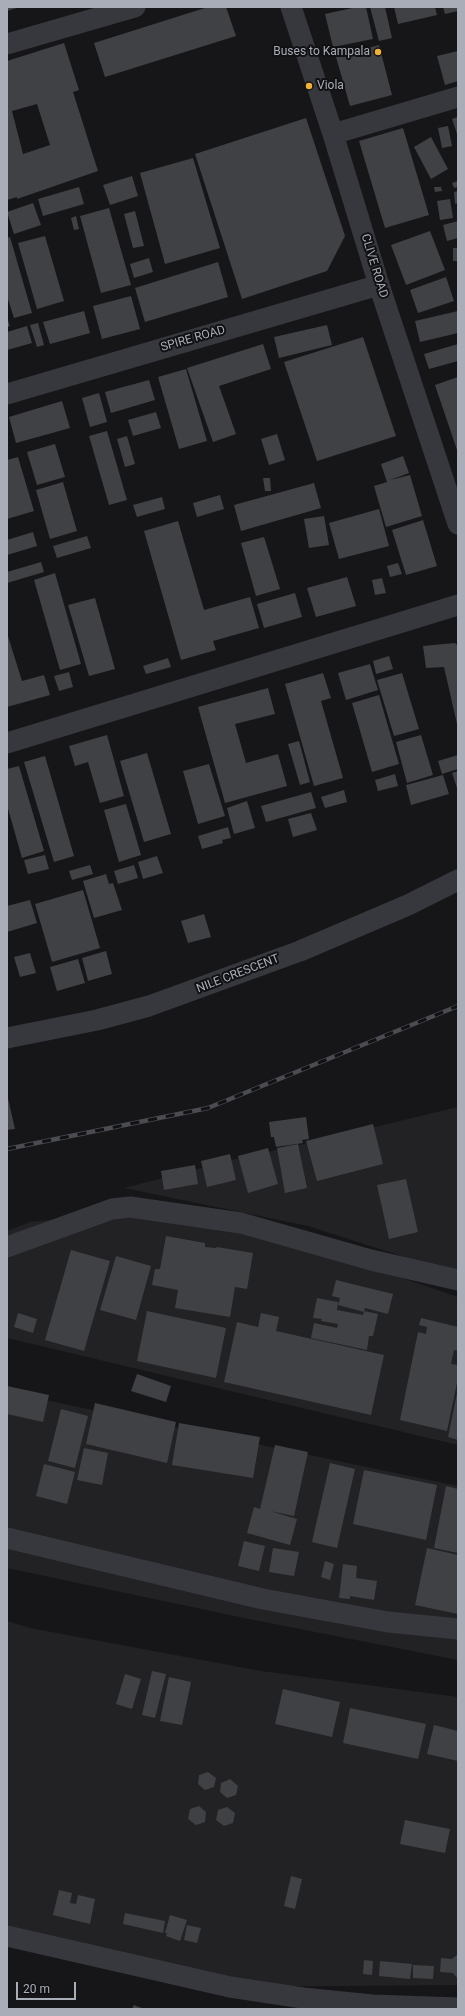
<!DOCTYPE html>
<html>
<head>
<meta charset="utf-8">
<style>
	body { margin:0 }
	#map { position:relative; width:465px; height:2016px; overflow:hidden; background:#161618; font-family:Roboto,sans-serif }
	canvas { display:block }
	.frame { position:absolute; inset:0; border:8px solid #a8adb8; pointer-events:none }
	.scale { position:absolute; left:16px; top:1982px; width:60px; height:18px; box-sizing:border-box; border:2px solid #a8adb8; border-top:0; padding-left:5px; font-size:12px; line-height:14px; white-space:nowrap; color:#a8adb8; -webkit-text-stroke:3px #111113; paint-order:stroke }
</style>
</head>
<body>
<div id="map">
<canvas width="465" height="2016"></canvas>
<div class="frame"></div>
<div class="scale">20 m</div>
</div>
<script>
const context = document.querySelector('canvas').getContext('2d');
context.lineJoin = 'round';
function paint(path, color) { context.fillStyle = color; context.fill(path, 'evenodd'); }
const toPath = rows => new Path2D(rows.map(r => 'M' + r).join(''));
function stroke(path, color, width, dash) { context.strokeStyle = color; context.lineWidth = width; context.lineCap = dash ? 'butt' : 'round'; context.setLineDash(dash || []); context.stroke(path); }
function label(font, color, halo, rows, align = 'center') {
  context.font = font + ' Roboto,sans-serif'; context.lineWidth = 4; context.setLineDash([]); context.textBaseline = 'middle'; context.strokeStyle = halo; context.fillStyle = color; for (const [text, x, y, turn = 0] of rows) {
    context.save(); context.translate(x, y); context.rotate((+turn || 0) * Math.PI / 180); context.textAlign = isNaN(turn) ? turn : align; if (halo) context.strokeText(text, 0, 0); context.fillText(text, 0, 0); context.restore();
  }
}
paint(toPath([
	[458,1107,458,1271,420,1262,308,1226,124,1188,236,1159,321,1140],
	[151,1210,241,1223,458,1297,458,1445,7,1338,7,1231,30,1222],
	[7,1392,458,1486,458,1660,244,1618,7,1568],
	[7,1621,30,1628,261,1671,458,1697,458,1985,230,1987,7,1934]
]), '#222225');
paint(toPath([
	[7,7,20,7,7,11],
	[208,7,226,7,236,36,105,77,94,43],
	[357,7,366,7,373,39,333,47,325,14],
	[370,7,385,7,392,38,379,41],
	[394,7,435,7,437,15,398,24],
	[443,7,458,7,458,11,445,14],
	[64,43,79,90,73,92,98,171,17,199,17,197,7,200,7,61],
	[37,104,50,145,23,154,12,111],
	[379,45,392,95,350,106,336,57],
	[458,51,458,81,445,85,437,56],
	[458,117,458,137,452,119],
	[306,118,345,236,327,271,242,299,195,154],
	[448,126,452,146,442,148,438,128],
	[403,128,429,215,385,228,359,141],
	[431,137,448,169,431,179,414,147],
	[193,158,220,248,165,264,140,173],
	[132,176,138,196,110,205,103,185],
	[458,181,458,187,454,188,452,183],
	[79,187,84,204,43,216,38,199],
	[434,187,441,187,442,191,435,192],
	[458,191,458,203,455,204,454,192],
	[450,199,453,218,440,220,437,201],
	[33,203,41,225,14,234,7,212],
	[109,208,131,285,101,293,80,216],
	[135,211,144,246,133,248,124,214],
	[76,216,79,229,74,230,71,218],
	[458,221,458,238,447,241,443,225],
	[430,231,445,270,406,285,391,245],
	[45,236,64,301,37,309,18,243],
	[10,237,32,313,14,318,7,296,7,238],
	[453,248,458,248,458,261,453,261],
	[149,258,153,272,134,278,130,264],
	[218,262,228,297,145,322,135,288],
	[446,277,454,301,418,313,410,290],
	[131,296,140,329,102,339,93,306],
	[84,311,90,333,50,344,43,322],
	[458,311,458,333,420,342,415,321],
	[7,317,10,326,7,327],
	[38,323,44,345,37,347,30,325],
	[327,325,332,345,279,358,274,337],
	[27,326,32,343,7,350,7,332],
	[363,337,396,436,317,461,284,362],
	[263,344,271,369,219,386,236,434,213,442,187,368],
	[458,344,458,361,429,369,424,354],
	[186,369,207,441,179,449,158,377],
	[458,377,458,453,435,385],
	[149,380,155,400,111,413,105,392],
	[99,393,107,422,90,427,82,398],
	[62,401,70,428,16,443,9,417],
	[156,412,161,428,133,436,128,420],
	[107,431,127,500,109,505,89,436],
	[277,434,285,460,269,465,261,439],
	[127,436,135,464,125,467,117,439],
	[55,444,65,477,37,485,27,452],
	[403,456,409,473,390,480,410,475,422,516,386,527,374,486,387,482,381,464],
	[18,457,34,511,7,519,7,460],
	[263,478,270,478,271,491,265,491],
	[63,482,77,531,50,539,36,490],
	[314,483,321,508,241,531,234,505],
	[220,495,224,509,197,517,193,503],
	[162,497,165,509,137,517,133,505],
	[379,509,389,546,339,559,329,523],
	[324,516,329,545,309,548,304,519],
	[423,520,437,566,406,575,392,530],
	[178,521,204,610,250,597,259,628,213,641,216,650,181,660,144,531],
	[33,532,37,546,7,555,7,540],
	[87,536,91,548,57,558,53,546],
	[264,537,280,589,256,596,241,543],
	[41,562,44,572,7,583,7,572],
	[398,563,402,574,390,577,387,566],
	[55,573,81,664,60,670,34,580],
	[347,577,356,606,316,617,307,588],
	[382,578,386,593,375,595,372,580],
	[295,593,302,617,264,628,257,604],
	[95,598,115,669,89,676,68,605],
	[7,633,22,681,44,675,50,695,7,707],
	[455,643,458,646,457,724,444,667,426,668,423,646],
	[389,656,393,669,376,674,373,661],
	[168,658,171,667,146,674,143,666],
	[370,664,378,690,346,700,338,673],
	[69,672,73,687,59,691,54,676],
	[323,673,331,698,321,701,343,778,314,786,285,684],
	[402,673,419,729,394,736,377,680],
	[268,688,275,714,235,724,246,763,278,754,287,786,225,803,198,707],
	[379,695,399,764,372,772,352,703],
	[107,735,124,796,100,803,88,762,75,766,69,746],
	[421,735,433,775,407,783,396,742],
	[299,741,310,782,300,785,288,744],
	[147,753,171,834,144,842,120,761],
	[458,755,458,769,442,774,438,761],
	[45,756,74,856,54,862,24,762],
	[209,764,225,816,198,824,183,771],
	[19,766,44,851,22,858,7,805,7,769],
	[458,771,458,791,452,773],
	[395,774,398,786,378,791,375,780],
	[443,775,449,794,411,805,406,785],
	[344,790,347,802,325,808,321,797],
	[311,792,316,808,266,822,261,806],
	[247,801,255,828,234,834,227,808],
	[126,804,141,855,119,862,104,810],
	[311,813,317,830,293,837,288,819],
	[228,827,231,838,222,840,223,843,202,849,198,836],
	[45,855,49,869,28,874,24,860],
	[157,856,163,873,143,879,138,862],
	[90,865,93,874,72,880,69,871],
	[134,865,138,878,118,884,114,871],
	[106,874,109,884,113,883,122,910,94,918,83,881],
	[83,890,100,948,52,962,35,904],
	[30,900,37,923,7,932,7,906],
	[204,914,211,937,188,943,181,921],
	[106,951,112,974,88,981,82,958],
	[30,953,36,973,20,977,14,957],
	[78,959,85,983,57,991,50,967],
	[7,1094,15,1129,7,1130],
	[306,1117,309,1139,302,1140,303,1143,276,1147,274,1137,271,1137,269,1122],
	[373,1124,383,1164,317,1181,306,1141],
	[298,1144,307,1188,285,1193,277,1148],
	[268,1148,278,1184,248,1193,238,1156],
	[230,1154,236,1180,207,1187,201,1161],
	[195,1165,198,1184,164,1190,161,1171],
	[406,1179,418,1232,389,1239,377,1185],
	[166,1236,205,1243,205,1247,216,1248,217,1247,253,1253,247,1289,235,1287,230,1317,175,1308,178,1290,152,1285,155,1269,160,1269],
	[71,1250,110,1261,84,1351,45,1340],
	[116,1256,151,1266,136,1320,100,1310],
	[336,1280,393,1294,388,1314,365,1308,364,1312,338,1305,340,1298,332,1296],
	[317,1298,338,1302,337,1310,363,1315,364,1311,378,1314,373,1336,369,1336,367,1350,311,1338,314,1323,337,1328,338,1324,321,1321,322,1319,313,1318],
	[147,1311,226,1328,216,1378,137,1361],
	[18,1313,37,1319,33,1333,14,1327],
	[261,1313,279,1317,276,1331,384,1355,371,1415,224,1382,237,1322,258,1327],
	[421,1318,458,1327,458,1351,454,1350,451,1364,458,1365,458,1378,447,1431,400,1420,418,1332,426,1334,427,1327,419,1325],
	[137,1374,171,1386,166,1402,131,1391],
	[7,1386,49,1395,43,1422,7,1414],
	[457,1393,458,1393,458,1440,448,1437],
	[95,1403,176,1422,167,1463,86,1444],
	[61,1409,88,1416,75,1468,48,1461],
	[179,1423,260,1437,253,1478,172,1465],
	[275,1445,308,1452,294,1516,270,1511,297,1519,290,1545,247,1533,254,1507,260,1509],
	[84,1448,108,1453,102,1485,77,1480],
	[330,1463,355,1469,337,1548,312,1542],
	[44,1464,75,1472,67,1504,36,1496],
	[364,1470,437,1485,426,1540,353,1524],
	[446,1486,458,1489,458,1553,434,1548],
	[244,1541,265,1546,259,1571,238,1566],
	[273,1548,299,1552,294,1576,269,1572],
	[427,1548,458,1555,458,1614,415,1605],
	[325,1561,334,1564,330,1580,321,1577],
	[343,1564,357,1566,356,1578,377,1581,374,1600,350,1596,350,1599,339,1598],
	[152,1671,166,1674,155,1718,142,1715],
	[125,1674,141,1679,132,1709,116,1704],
	[169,1677,191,1682,182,1725,160,1721],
	[283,1689,340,1702,332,1737,275,1724],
	[350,1708,426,1724,418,1759,343,1743],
	[434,1725,458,1731,458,1761,427,1754],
	[208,1772,216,1778,214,1787,205,1790,198,1784,199,1775],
	[230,1779,238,1786,236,1795,227,1798,220,1792,221,1783],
	[199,1806,206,1812,205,1822,196,1825,188,1819,190,1809],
	[227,1807,235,1813,233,1823,224,1826,216,1820,218,1810],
	[405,1820,450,1829,445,1853,400,1844],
	[291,1876,302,1879,295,1909,284,1906],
	[59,1890,72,1893,70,1903,76,1904,78,1895,95,1899,90,1924,53,1915],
	[125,1913,165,1921,163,1933,123,1924],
	[170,1915,187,1920,180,1941,166,1936,167,1933,165,1933],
	[187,1925,201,1928,197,1943,184,1940],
	[458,1954,458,1979,453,1973,440,1972,441,1958,452,1959],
	[364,1960,373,1961,372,1975,363,1974],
	[380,1961,412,1964,410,1979,379,1976],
	[413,1965,434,1966,433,1979,413,1978],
	[134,2005,144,2009,132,2009]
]), '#404145');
stroke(toPath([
	[291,7,333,134,379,285,458,524],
	[7,44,135,7],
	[333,134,458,97],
	[7,394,379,285],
	[7,743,458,605],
	[7,1038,97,1020,149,1006,300,951,408,905,458,880],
	[7,1247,112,1209,130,1207,241,1223,371,1260,458,1280],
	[7,1538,263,1599,388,1622,458,1629],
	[7,1936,230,1987,303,1998,372,2005,458,2008]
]), '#37383d', 21);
const rail = toPath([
	[7,1149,208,1108,458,1006]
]);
stroke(rail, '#4a4c52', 4.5);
stroke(rail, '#111113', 3, [9]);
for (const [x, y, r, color] of [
	[378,52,4,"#f2b134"],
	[309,86,4,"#f2b134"]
]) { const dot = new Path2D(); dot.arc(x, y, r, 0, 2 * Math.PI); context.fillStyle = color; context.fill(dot); stroke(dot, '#111113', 1.5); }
label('12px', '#a8adb8', '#111113', [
	["Buses to Kampala",370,52],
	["Viola",317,86,"left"]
], 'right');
label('12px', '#a8adb8', '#111113', [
	["CLIVE ROAD",374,266,73],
	["SPIRE ROAD",193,339,-16],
	["NILE CRESCENT",238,974,-21]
]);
</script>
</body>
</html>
